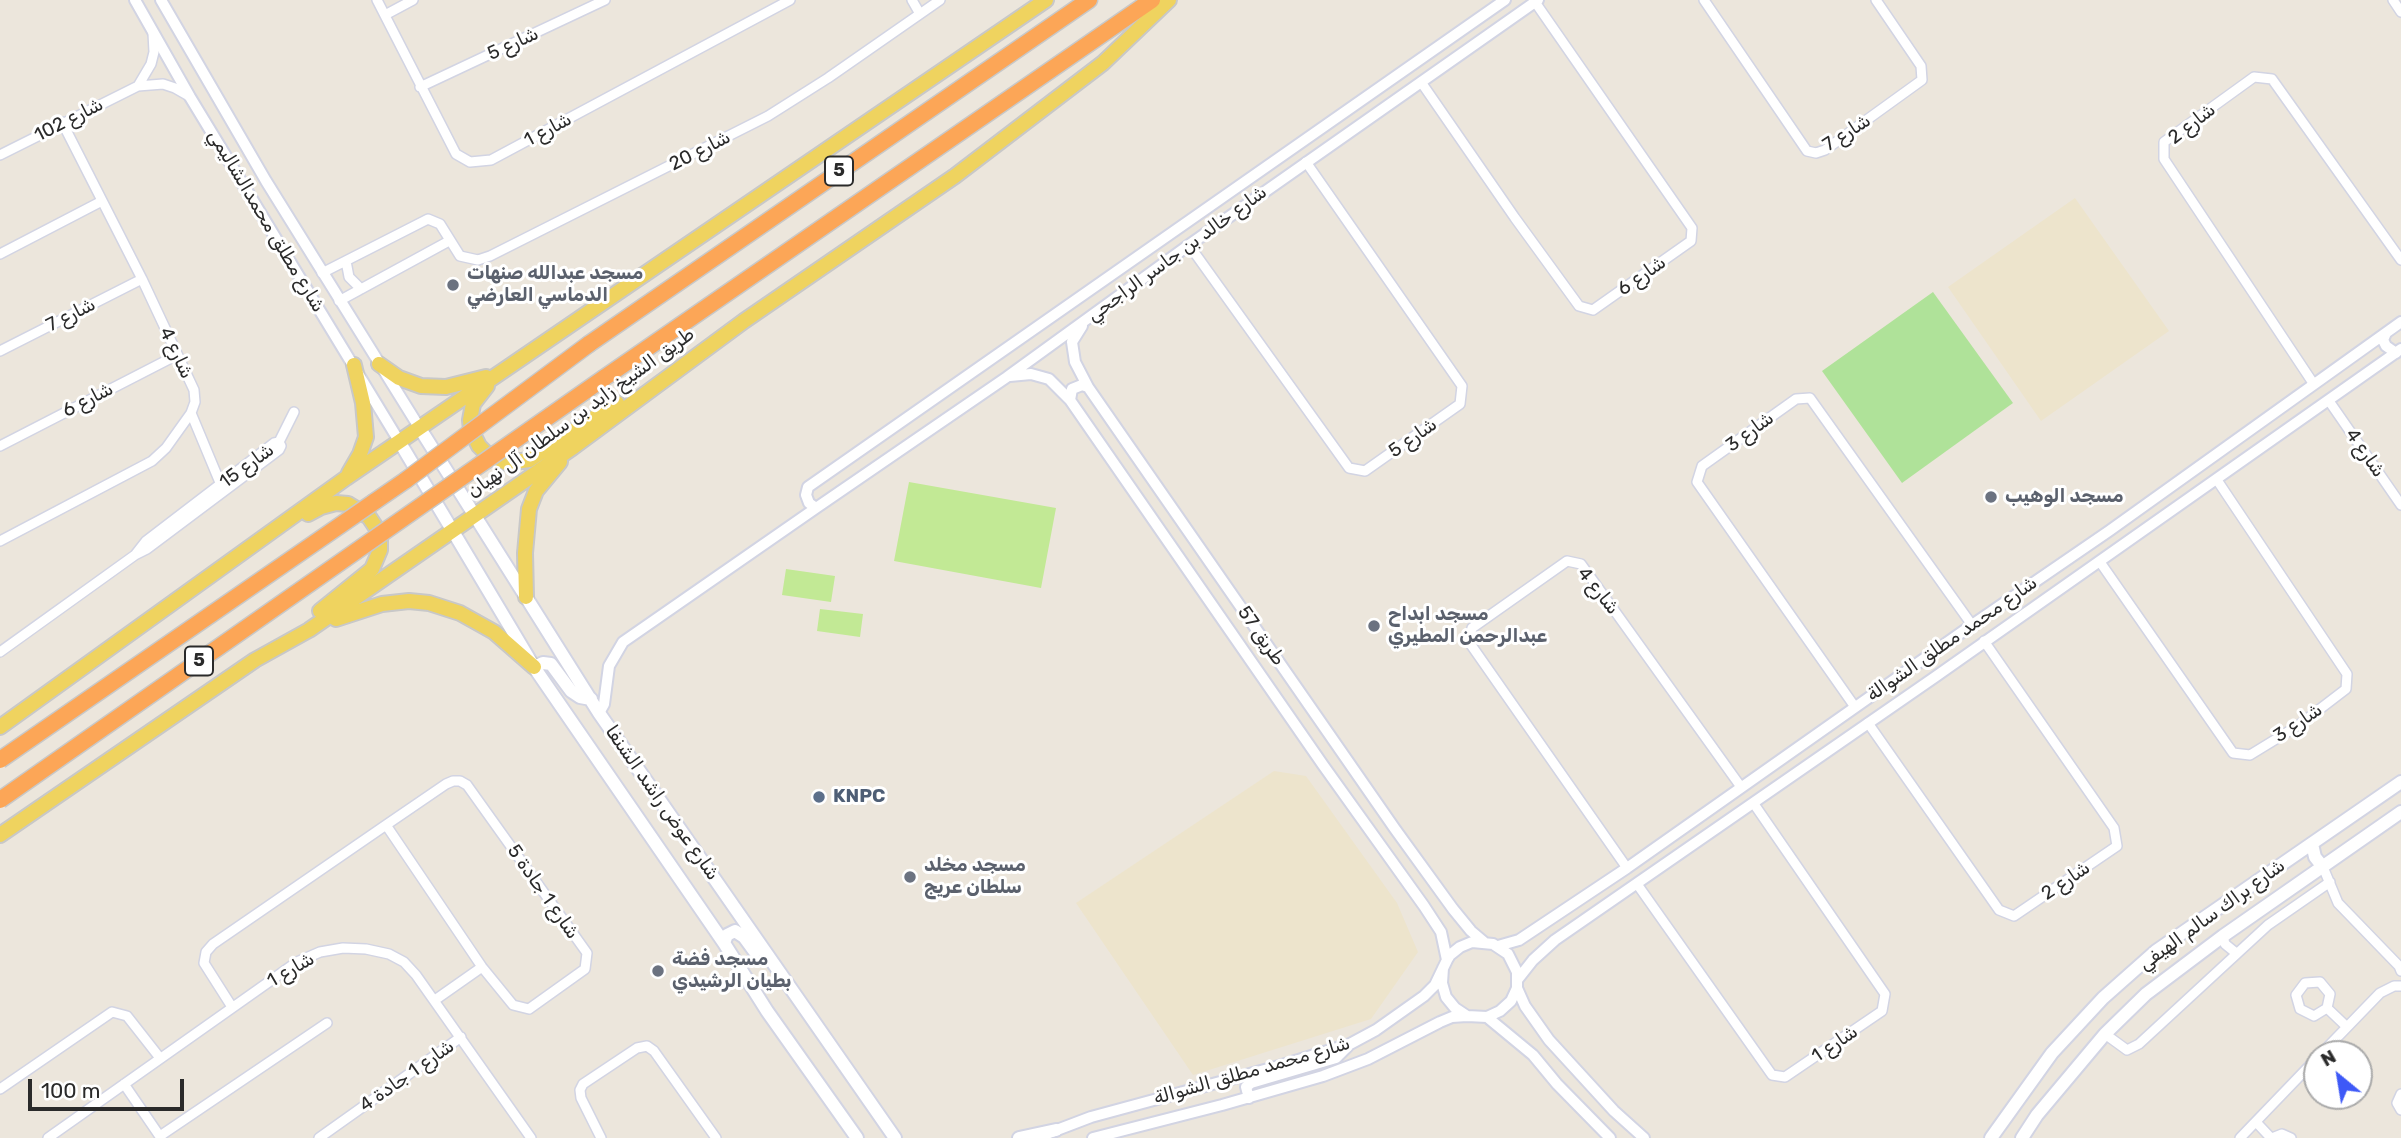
<!DOCTYPE html>
<html>
<head>
<meta charset="utf-8">
<style>
	body { margin:0 }
	#map { position:relative; width:2401px; height:1138px; overflow:hidden; background:#ece6dc; font-family:Rubik,sans-serif }
	canvas { display:block }
	.north { position:absolute; left:2303px; top:1040px; width:70px; height:70px; box-sizing:border-box; background:#fff; border:2px solid #aaa; border-radius:50%; rotate:330deg; font-size:19px; font-weight:700; line-height:28px; text-align:center; color:#2a2a2a }
	.north::after { content:''; display:block; margin:auto; width:24px; height:32px; background:#3e59f7; clip-path:polygon(50% 0,100% 100%,50% 72%,0 100%) }
	.scale { position:absolute; left:28px; top:1079px; width:156px; height:32px; box-sizing:border-box; border:4px solid #2a2a2a; border-top:0; padding-left:9px; font-size:21px; line-height:24px; white-space:nowrap; color:#2a2a2a; -webkit-text-stroke:5px #fff; paint-order:stroke }
</style>
</head>
<body>
<div id="map">
<canvas width="2401" height="1138"></canvas>
<div class="north">N</div>
<div class="scale">100 m</div>
</div>
<script>
const context = document.querySelector('canvas').getContext('2d');
context.lineJoin = 'round';
function paint(path, color) { context.fillStyle = color; context.fill(path, 'evenodd'); }
const toPath = rows => new Path2D(rows.map(r => 'M' + r).join(''));
function stroke(path, color, width, dash) { context.strokeStyle = color; context.lineWidth = width; context.lineCap = dash ? 'butt' : 'round'; context.setLineDash(dash || []); context.stroke(path); }
function label(font, color, halo, rows, align = 'center') {
  context.font = font + ' Rubik,Vazirmatn,sans-serif'; context.lineWidth = 6; context.setLineDash([]); context.textBaseline = 'middle'; context.strokeStyle = halo; context.fillStyle = color; for (const [text, x, y, turn = 0] of rows) {
    context.save(); context.translate(x, y); context.rotate((+turn || 0) * Math.PI / 180); context.textAlign = isNaN(turn) ? turn : align; if (halo) context.strokeText(text, 0, 0); context.fillText(text, 0, 0); context.restore();
  }
}
paint(toPath([
	[2075,198,2169,331,2041,421,1948,287],
	[1274,771,1306,776,1397,903,1418,952,1371,1019,1193,1075,1076,903]
]), '#ede4cc');
paint(toPath([
	[1933,292,2013,403,1902,483,1822,371]
]), '#afe299');
paint(toPath([
	[909,482,1056,508,1041,588,894,561],
	[786,569,835,576,831,602,782,595],
	[820,609,863,614,860,637,817,631]
]), '#c2e995');
const minor = toPath([
	[377,0,456,154,470,162,491,160,790,0],
	[912,0,920,14],
	[1704,0,1807,151,1816,153,1825,150,1922,80,1921,66,1876,0],
	[2393,0,2401,12],
	[385,15,413,0],
	[1421,82,1515,218,1579,306,1593,310,1691,241,1692,228,1535,2],
	[138,86,151,64,154,52,153,33],
	[420,87,605,0],
	[0,155,138,86,163,84,175,88,189,96],
	[1189,245,1349,468,1365,471,1460,404,1462,386,1306,162],
	[0,254,102,201],
	[346,261,349,277,361,289],
	[322,273,428,219,440,224,460,256,478,260,490,256,768,116,828,78,940,0],
	[339,301,449,241],
	[0,351,142,279],
	[2313,383,2164,159,2164,142,2254,77,2272,79,2401,260],
	[2329,401,2401,505],
	[191,413,221,485],
	[279,442,281,446,279,450,147,549,135,555,146,541,274,443,279,442],
	[279,442,294,412],
	[0,446,177,355],
	[0,541,152,461,166,448,191,413,195,402,194,390,142,279,62,122],
	[2100,562,2233,753,2250,755,2299,725,2346,689,2347,674,2217,480],
	[0,652,135,555],
	[1855,707,1697,482,1702,466,1796,399,1810,398,1972,625],
	[1868,723,1999,910,2014,916,2117,846,2114,828,1984,641],
	[2323,867,2338,903,2399,966,2401,971],
	[1627,868,1469,642,1472,628,1567,561,1581,564,1741,787],
	[1637,884,1772,1075,1785,1077,1882,1011,1885,994,1754,804],
	[2223,936,2225,944,2236,953],
	[2320,982,2330,994,2327,1008,2314,1016,2300,1009,2296,995,2305,983,2320,982],
	[435,1000,482,967],
	[232,1007,204,963,206,952,213,944,386,825,446,784,453,781,460,781,467,785,587,953,585,969,529,1009,513,1005,482,967,386,825],
	[2327,1008,2347,1027],
	[2105,1034,2127,1050,2139,1044,2268,925,2330,882],
	[2321,1054,2380,993,2394,986,2401,986],
	[124,1084,161,1138],
	[0,1089,112,1012,127,1016,160,1058],
	[2401,1094,2397,1103,2401,1110],
	[2256,1122,2271,1138],
	[160,1136,327,1023],
	[48,1138,297,962,320,952,343,948,366,949,389,954,404,962,416,975,531,1138],
	[319,1138,461,1037],
	[601,1138,581,1098,580,1090,583,1084,637,1048,647,1046,654,1051,716,1138],
	[2240,1138,2317,1058],
	[2272,1138,2282,1134,2291,1138]
]);
const tertiary = toPath([
	[135,0,190,97,399,441],
	[161,0,266,181,419,427],
	[1505,0,808,487,806,495,809,503,816,508,1007,377,1189,245,1538,0],
	[1082,326,1072,342,1075,362,1088,387,1395,829,1453,909,1471,931,1484,942],
	[2386,333,2383,340,2386,346,2396,353],
	[1010,376,1031,374,1049,379,1070,400,1323,765,1424,906,1441,932,1447,960],
	[1070,400,1072,389,1082,385,1088,387],
	[599,713,604,704,609,666,623,642,816,508],
	[1498,946,1519,940,1627,868,1972,625,2109,531,2401,322],
	[1518,979,1533,960,1555,940,1935,677,2401,349],
	[1517,988,1525,1006,1549,1040,1614,1111,1644,1138],
	[1487,1017,1533,1055,1557,1084,1610,1138],
	[1249,1098,1246,1087,1251,1083,1336,1058,1348,1046],
	[1049,1133,1091,1117,1279,1066,1350,1044,1376,1030,1424,996,1435,985,1447,960,1450,955,1460,947,1472,942,1493,944,1508,954,1517,972,1517,988,1511,1001,1500,1011,1487,1017,1467,1016,1455,1008,1446,997,1442,983,1443,968],
	[1093,1138,1222,1105,1323,1076,1368,1059,1440,1022,1452,1017,1467,1016]
]);
const secondary = toPath([
	[419,427,599,713,895,1138],
	[399,441,534,667,724,943,767,1011,857,1138],
	[534,667,543,663,551,664,571,691,580,697,591,699],
	[2312,844,2315,857,2323,867],
	[724,943,727,935,735,931,744,937,755,952],
	[1019,1138,1056,1130],
	[1991,1138,2052,1053,2103,998,2156,951,2401,782],
	[2022,1138,2037,1115,2105,1034,2146,994,2223,936,2401,812]
]);
const primary = toPath([
	[379,364,399,378,421,386,446,387,486,377],
	[487,386,473,404,470,420,471,430,479,446,487,454,507,463,529,460,617,403],
	[349,473,360,454,366,437,363,403,354,365],
	[308,514,321,507,336,503,348,504,369,517,377,529,380,540,380,550,372,569,320,611],
	[526,597,525,553,529,509,536,491,560,462],
	[336,619,382,604,409,601,429,603,460,613,494,632,534,667],
	[0,727,346,478,1046,0],
	[0,835,255,660,309,630,572,448,744,321,955,176,1103,63,1169,0]
]);
const motorway = toPath([
	[589,344,1089,0],
	[604,378,1152,0],
	[374,502,406,480]
]);
stroke(minor, '#d2d4e3', 12);
stroke(tertiary, '#d2d4e3', 14);
stroke(secondary, '#d2d4e3', 16);
stroke(primary, '#c8c8c8', 18);
stroke(motorway, '#c8c8c8', 19);
stroke(minor, '#fff', 9);
stroke(tertiary, '#fff', 10);
stroke(secondary, '#fff', 12);
stroke(primary, '#efd35f', 14);
stroke(motorway, '#fca657', 16);
const motorwayBridge = toPath([
	[406,480,589,344],
	[0,760,374,502],
	[0,800,604,378]
]);
stroke(motorwayBridge, '#c8c8c8', 19, []);
stroke(motorwayBridge, '#fca657', 16);
for (const [x, y, r, color] of [
	[453,285,7,"#6b7280"],
	[1991,497,7,"#6b7280"],
	[1374,626,7,"#6b7280"],
	[819,797,7,"#5c6f8a"],
	[910,877,7,"#6b7280"],
	[658,971,7,"#6b7280"]
]) { const dot = new Path2D(); dot.arc(x, y, r, 0, 2 * Math.PI); context.fillStyle = color; context.fill(dot); stroke(dot, '#fff', 2.5); }
for (const [x, y, w] of [
	[839,171,28],
	[199,661,28]
]) { const box = new Path2D(); box.roundRect(x - w / 2, y - 14.5, w, 29, 5); context.fillStyle = '#fff'; context.fill(box); stroke(box, '#2a2a2a', 2); }
label('bold 18px', '#2a2a2a', null, [
	["5",839,171],
	["5",199,661]
]);
label('19px', '#2a2a2a', '#fff', [
	["شارع 5",513,44,-25],
	["شارع 102",69,120,-27],
	["شارع 2",2192,124,-38],
	["شارع 1",548,130,-28],
	["شارع 7",1847,133,-33],
	["شارع 20",700,151,-27],
	["شارع مطلق محمدالشاليمي",266,221,59],
	["شارع خالد بن جاسر الراجحي",1177,254,-36],
	["شارع 6",1642,276,-35],
	["شارع 7",71,315,-27],
	["شارع 4",176,353,64],
	["شارع 6",88,400,-27],
	["طريق الشيخ زايد بن سلطان آل نهيان",581,413,-36],
	["شارع 3",1750,432,-36],
	["شارع 5",1413,438,-35],
	["شارع 4",2365,453,55],
	["شارع 15",247,466,-36],
	["شارع 4",1598,591,51],
	["طريق 57",1261,636,55],
	["شارع محمد مطلق الشوالة",1952,639,-35],
	["شارع 3",2298,723,-34],
	["شارع عوض راشد الشنفا",662,803,55],
	["شارع 2",2066,881,-34],
	["شارع 1 جادة 5",543,892,55],
	["شارع براك سالم الهيفي",2212,915,-36],
	["شارع 1",291,970,-30],
	["شارع 1",1835,1044,-34],
	["شارع محمد مطلق الشوالة",1252,1071,-16],
	["شارع 1 جادة 4",407,1076,-35]
]);
label('bold 19px', '#5b616d', '#fff', [
	["مسجد عبدالله صنهات",467,274],
	["الدماسي العارضي",467,296],
	["مسجد الوهيب",2005,497],
	["مسجد ابداح",1388,615],
	["عبدالرحمن المطيري",1388,637],
	["مسجد مخلد",924,866],
	["سلطان عريج",924,888],
	["مسجد فضة",672,960],
	["بطيان الرشيدي",672,982]
], 'left');
label('bold 19px', '#4e5e75', '#fff', [
	["KNPC",833,797]
], 'left');
</script>
</body>
</html>
